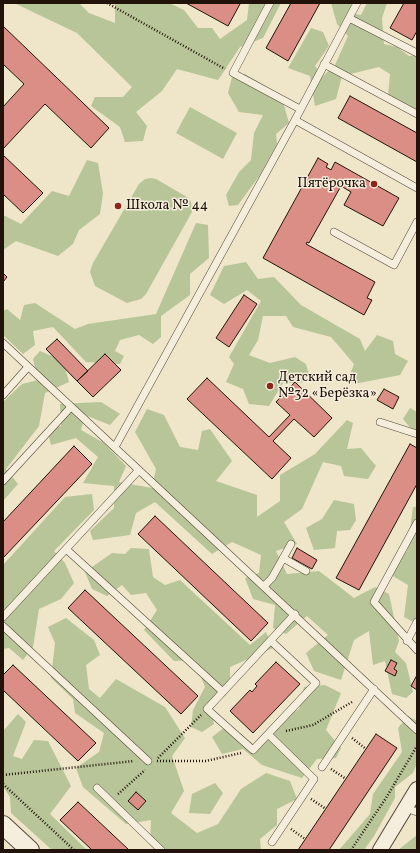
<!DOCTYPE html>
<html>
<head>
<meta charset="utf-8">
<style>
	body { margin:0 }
	#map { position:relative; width:420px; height:853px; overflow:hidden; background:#efe5c9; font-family:Vollkorn,serif }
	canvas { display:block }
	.frame { position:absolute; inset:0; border:4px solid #22130a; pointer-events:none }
</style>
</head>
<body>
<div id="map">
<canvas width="420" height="853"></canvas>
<div class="frame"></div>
</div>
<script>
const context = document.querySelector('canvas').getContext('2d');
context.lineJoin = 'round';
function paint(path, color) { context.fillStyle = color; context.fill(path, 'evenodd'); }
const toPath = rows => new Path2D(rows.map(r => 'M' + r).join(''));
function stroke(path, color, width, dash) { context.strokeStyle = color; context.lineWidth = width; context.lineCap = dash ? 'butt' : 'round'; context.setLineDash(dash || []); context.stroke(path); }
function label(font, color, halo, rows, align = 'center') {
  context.font = font + ' Vollkorn,serif'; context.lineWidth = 3; context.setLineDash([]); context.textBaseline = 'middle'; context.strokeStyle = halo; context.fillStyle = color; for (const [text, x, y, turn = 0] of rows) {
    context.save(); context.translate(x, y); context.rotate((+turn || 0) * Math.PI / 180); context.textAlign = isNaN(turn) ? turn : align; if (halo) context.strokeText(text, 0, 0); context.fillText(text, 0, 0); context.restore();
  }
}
paint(toPath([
	[14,3,79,3,89,13,115,23,115,5,112,3,169,3,184,10,198,28,212,28,220,39,247,20,249,3,281,3,263,38,240,47,218,80,177,69,162,91,136,112,147,126,143,141,125,142,120,127,91,106,95,97,123,97,132,87,77,33],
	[331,3,352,3,349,13,361,15,367,3,387,3,382,18,384,44,397,47,409,56,417,55,417,118,388,96,390,74,379,67,342,76,336,99,315,106,310,76,288,68,311,28,323,32,329,46,315,66,323,76,335,65,348,36,337,24],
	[245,74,281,95,289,123,276,134,277,144,260,175,238,205,229,206,226,195,239,172,251,160,254,133,263,115,239,112,228,93,232,77],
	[190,107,237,133,223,159,176,133],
	[87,160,98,163,103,193,100,214,79,230,73,244,58,256,16,241,3,250,3,215,21,224,52,191,69,196],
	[151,178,156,179,187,197,191,202,192,212,146,294,141,299,127,303,95,286,90,272,93,263,139,184,145,179],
	[196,223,208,225,209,258,190,274,190,295,161,316,161,337,153,344,139,335,120,340,115,351,124,356,120,364,86,362,53,327,33,331,35,345,23,354,3,335,3,311,7,309,20,320,24,305,35,303,75,329,88,324,156,314],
	[246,262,258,279,274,277,301,305,360,339,365,351,377,335,393,341,395,354,408,361,400,375,354,384,349,377,354,364,331,337,293,327,286,316,263,316,258,340,249,355,270,363,295,357,306,364,310,378,301,383,283,383,269,406,249,404,243,389,226,382,234,364,229,357,261,301,247,290,224,304,210,295,224,266],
	[40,351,63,361,69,382,45,393,39,426,6,469,18,484,3,501,3,402,22,384,38,380,33,359],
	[101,402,120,414,110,425,85,415,81,430,104,443,126,466,119,482,152,488,156,469,135,432,147,409,164,415,180,447,198,450,202,431,210,429,232,461,216,481,257,495,257,517,280,501,280,475,315,454,347,420,353,423,347,449,361,448,376,466,368,479,344,476,341,466,323,462,302,509,284,522,297,544,276,551,287,574,319,571,354,598,375,587,389,594,399,641,395,652,406,663,413,692,406,698,392,694,385,661,373,665,369,631,354,640,341,680,314,671,306,653,328,635,307,616,286,634,273,628,275,605,253,599,245,578,259,573,261,555,232,542,212,554,155,502,136,513,130,535,93,540,90,531,114,508,114,486,83,483,98,457,76,438,51,445,47,428,61,426,60,404],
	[410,408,417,412,417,436,403,419],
	[92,494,94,510,54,551,65,563,74,583,61,599,39,609,33,647,23,660,9,648,3,649,3,565,65,497],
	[334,500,354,504,356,520,350,530,337,531,335,548,314,550,306,528,322,519],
	[413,507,417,507,417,624,404,617,408,585,386,572,407,551],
	[131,548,149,549,153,577,165,585,180,580,250,645,266,632,273,648,230,667,230,689,210,700,214,724,202,732,191,727,193,710,205,687,194,660,174,661,144,630,157,610,146,593,131,595,122,585,107,596,92,589,85,572,112,553,125,554],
	[66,618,94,640,100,655,86,665,89,689,100,698,116,679,165,707,185,738,172,756,184,791,171,813,197,833,218,824,241,789,266,773,290,781,297,799,277,809,277,825,260,839,261,850,155,850,150,845,151,820,126,824,83,787,76,768,99,752,104,733,75,713,73,699,51,678,55,643,48,627],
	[325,685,341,693,326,730,341,748,336,758,317,759,302,778,262,765,243,749,222,754,212,737,229,724,253,744,272,724,299,709,304,687],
	[18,714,26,722,13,756,22,759,34,740,48,741,71,786,50,814,87,850,52,850,11,813,10,797,3,786,3,731],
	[408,716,417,721,417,763,413,773,395,787,395,798,374,836,364,850,339,850,370,814,373,794,402,752,398,728],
	[215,783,223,793,210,814,189,813,192,794],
	[417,835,417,850,398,850]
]), '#b7c598');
const building = toPath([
	[186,3,238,3,240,4,228,26,186,3],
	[291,3,320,3,288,61,266,48,291,3],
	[404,3,417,3,417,31,412,40,390,28,404,3],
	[3,26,109,128,91,148,45,104,3,149,3,107,24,84,3,64,3,26],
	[350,96,417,133,417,162,338,118,350,96],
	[3,155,43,193,23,213,3,194,3,155],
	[318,158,328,164,326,167,331,170,335,162,399,198,383,226,344,205,351,192,341,186,309,243,307,242,306,244,375,282,367,298,372,300,364,315,263,258,318,158],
	[3,273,7,277,3,282,3,273],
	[244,295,257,304,229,347,216,338,244,295],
	[57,339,88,371,77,381,46,349,57,339],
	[105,354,121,370,93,397,77,381,105,354],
	[207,378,269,437,290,415,276,402,295,382,332,418,314,437,294,419,273,441,291,458,272,479,187,399,207,378],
	[384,389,399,397,393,409,377,400,384,389],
	[410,444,417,448,417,484,359,590,336,578,410,444],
	[74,446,92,464,3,558,3,522,74,446],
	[155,516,268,623,251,641,138,534,155,516],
	[297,548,317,560,312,569,292,558,297,548],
	[85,590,198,696,181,714,68,608,85,590],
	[391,660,397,663,394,669,397,671,395,676,385,671,391,660],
	[276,662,300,684,253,733,230,711,250,690,252,692,257,686,255,684,276,662],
	[13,665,96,743,78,761,3,690,3,675,13,665],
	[417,675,417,690,411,686,417,675],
	[376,734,397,748,329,850,298,850,376,734],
	[136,792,146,801,138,810,128,801,136,792],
	[78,802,129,850,92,850,60,820,78,802]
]);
paint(building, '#db8e86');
stroke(building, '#22130a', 1);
const service = toPath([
	[270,3,233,73,300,109],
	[349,18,417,53],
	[324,64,417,114],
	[295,120,417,188],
	[334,232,394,265,417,222],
	[3,343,417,730],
	[3,395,28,367],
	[380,422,417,434],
	[115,447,295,120,357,3],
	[3,481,71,407],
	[417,523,374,602,417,650],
	[66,549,223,692],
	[283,558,306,571],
	[264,586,272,578,291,544],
	[3,617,139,470],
	[3,626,148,761],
	[271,641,316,683,253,750,207,709,295,614],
	[407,641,417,622],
	[268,734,314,779,272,842],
	[322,767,374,689],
	[97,788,161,850],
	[406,808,417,812]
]);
const minor = toPath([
	[380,850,417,789]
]);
const tertiary = toPath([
	[3,825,30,850]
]);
stroke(service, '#55483a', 8);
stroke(minor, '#55483a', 16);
stroke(tertiary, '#55483a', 20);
stroke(toPath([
	[107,3,225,69],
	[286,731,313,725,352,702],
	[352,738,366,749],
	[158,758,201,715],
	[157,761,206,761,241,753],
	[331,769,346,779],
	[3,775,134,761],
	[3,784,74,850],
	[118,794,145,770],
	[311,799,326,809],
	[291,829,305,839],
	[351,850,386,798,417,746]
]), '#22130a', 2.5, [1, 2]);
stroke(service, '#f5eedc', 7);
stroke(minor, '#f5eedc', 14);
stroke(tertiary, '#f5eedc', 18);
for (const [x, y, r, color] of [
	[374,184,4,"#8f2418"],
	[118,206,4,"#8f2418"],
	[270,386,4,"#8f2418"]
]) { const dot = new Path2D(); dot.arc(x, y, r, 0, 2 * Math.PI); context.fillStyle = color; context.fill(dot); stroke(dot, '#f5eedc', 1.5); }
label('14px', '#22130a', '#f5eedc', [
	["Пятёрочка",366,184,"right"],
	["Школа № 44",126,206],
	["Детский сад",278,378],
	["№32 «Берёзка»",278,394]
], 'left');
</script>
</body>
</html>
